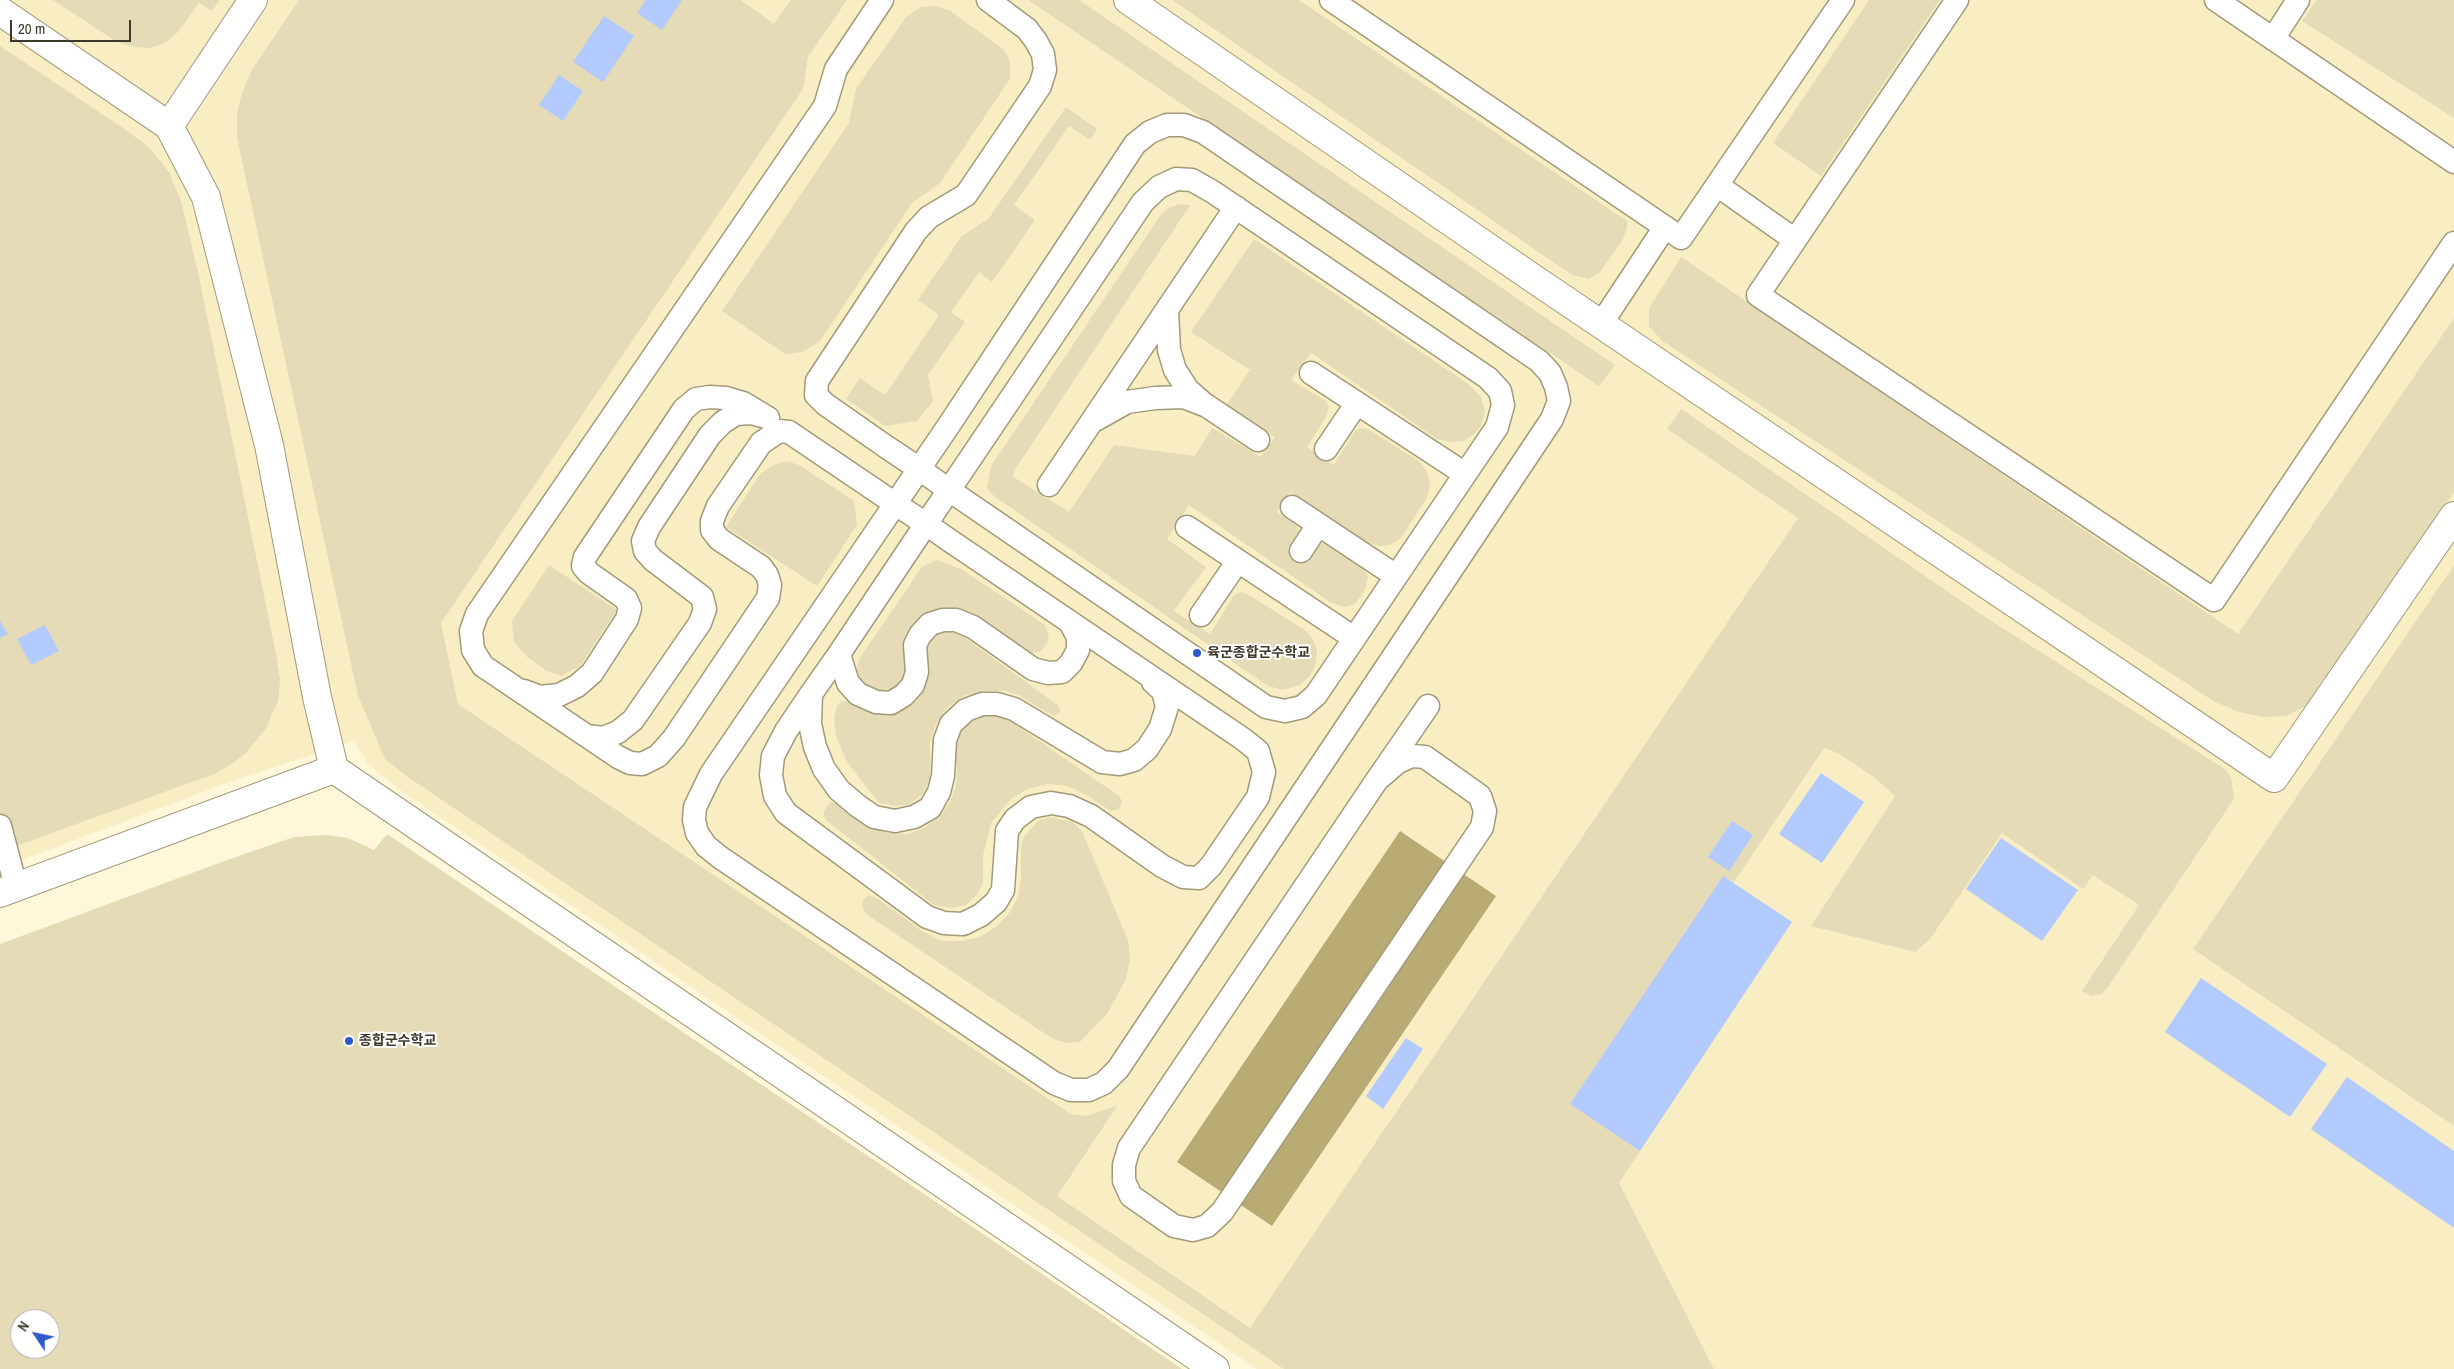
<!DOCTYPE html>
<html>
<head>
<meta charset="utf-8">
<style>
	body { margin:0 }
	#map { position:relative; width:2454px; height:1369px; overflow:hidden; background:#fef7da; font-family:"Archivo Narrow",sans-serif }
	canvas { display:block }
	.north { position:absolute; left:10px; top:1309px; width:50px; height:50px; box-sizing:border-box; background:#fff; border:1px solid #b1afaa; border-radius:50%; rotate:304deg; font-size:14px; font-weight:700; line-height:20px; text-align:center; color:#3c382a }
	.north::after { content:''; display:block; margin:auto; width:18px; height:22px; background:#2e59c8; clip-path:polygon(50% 0,100% 100%,50% 72%,0 100%) }
	.scale { position:absolute; left:10px; top:20px; width:121px; height:22px; box-sizing:border-box; border:2px solid #3c382a; border-top:0; padding-left:6px; font-size:15px; line-height:18px; white-space:nowrap; color:#3c382a; -webkit-text-stroke:4px #fff; paint-order:stroke }
</style>
</head>
<body>
<div id="map">
<canvas width="2454" height="1369"></canvas>
<div class="north">N</div>
<div class="scale">20 m</div>
</div>
<script>
const context = document.querySelector('canvas').getContext('2d');
context.lineJoin = 'round';
function paint(path, color) { context.fillStyle = color; context.fill(path, 'evenodd'); }
const toPath = rows => new Path2D(rows.map(r => 'M' + r).join(''));
function stroke(path, color, width, dash) { context.strokeStyle = color; context.lineWidth = width; context.lineCap = dash ? 'butt' : 'round'; context.setLineDash(dash || []); context.stroke(path); }
function label(font, color, halo, rows, align = 'center') {
  context.font = font + ' "Archivo Narrow","Noto Sans KR",sans-serif'; context.lineWidth = 4; context.setLineDash([]); context.textBaseline = 'middle'; context.strokeStyle = halo; context.fillStyle = color; for (const [text, x, y, turn = 0] of rows) {
    context.save(); context.translate(x, y); context.rotate((+turn || 0) * Math.PI / 180); context.textAlign = isNaN(turn) ? turn : align; if (halo) context.strokeText(text, 0, 0); context.fillText(text, 0, 0); context.restore();
  }
}
paint(toPath([
	[0,0,2454,0,2454,565,2194,948,2454,1126,2454,1369,1257,1369,397,788,368,764,354,741,235,780,0,868]
]), '#f9eec3');
paint(toPath([
	[53,0,220,0,212,11,199,3,177,33,165,43,150,48,133,47,117,42],
	[299,0,741,0,774,24,791,0,847,0,808,57,803,89,441,623,458,704,1071,1114,1087,1116,1118,1105,1057,1196,1250,1328,1798,518,1667,429,1681,409,1982,615,2225,769,2231,777,2234,799,2108,987,2101,994,2092,996,2082,991,2139,905,2093,875,2083,889,2002,833,1930,939,1915,952,1811,926,1895,796,1874,777,1838,753,1824,748,1734,882,1723,876,1571,1104,1640,1151,1619,1183,1714,1369,1284,1369,408,777,385,759,358,696,237,138,237,114,242,93,253,68],
	[1028,0,1079,0,1615,365,1599,386],
	[1172,0,1299,0,1627,221,1627,228,1623,239,1600,272,1589,279,1572,275],
	[1869,0,1940,0,1821,176,1773,143],
	[2317,0,2454,0,2454,118,2302,21],
	[935,6,949,10,1003,49,1010,61,1010,79,940,183,912,203,820,341,803,352,785,354,722,311,849,123,856,89,906,17,921,7],
	[0,46,123,128,149,147,169,172,181,201,198,272,276,654,280,680,278,701,266,728,247,752,232,764,214,774,0,852],
	[1066,107,1097,129,1090,140,1069,126,1014,205,1035,220,992,282,979,272,951,312,965,322,928,375,933,401,917,421,885,426,846,399,860,378,885,395,939,315,918,300,961,237,989,218],
	[1179,204,1190,205,1014,471,1013,475,1015,478,1069,512,1114,445,1195,456,1212,428,1261,457,1275,437,1226,406,1250,370,1191,332,1254,239,1467,383,1481,397,1485,412,1481,426,1472,436,1463,441,1451,442,1437,439,1311,353,1291,380,1326,401,1329,407,1326,417,1307,447,1334,465,1355,431,1360,428,1368,429,1419,461,1427,472,1430,484,1427,498,1400,539,1390,545,1379,546,1366,542,1290,492,1277,512,1297,526,1299,531,1287,550,1308,563,1319,545,1325,542,1364,568,1368,577,1365,590,1355,604,1344,607,1330,602,1189,505,1167,539,1206,567,1174,611,1210,634,1234,595,1241,592,1249,595,1306,631,1313,640,1317,649,1316,664,1310,676,1300,685,1283,690,1268,686,1243,669,994,496,987,488,991,466,1160,216,1168,208],
	[1681,257,2238,634,2454,318,2454,492,2308,705,2286,716,2263,717,2239,712,2215,702,1662,341,1649,326,1649,309],
	[787,461,799,465,854,501,857,525,817,586,726,527,760,474,773,465],
	[937,560,961,569,1045,625,1049,636,1047,644,1040,652,1032,653,971,614,956,609,941,609,925,615,913,625,906,637,903,648,905,669,903,678,895,688,882,691,870,690,861,681,857,670,859,659,922,567],
	[549,565,617,610,580,666,562,676,547,671,527,657,514,642,512,621],
	[2454,565,2454,1126,2193,949],
	[946,629,956,631,1059,706,1060,712,1055,716,1046,712,1019,695,1005,691,985,691,963,696,946,709,936,724,930,742,930,779,922,795,908,805,894,806,879,803,847,762,836,736,834,719,836,708,840,702,847,701,860,707,927,676,927,648,931,638,938,632],
	[987,714,1009,720,1119,796,1122,801,1119,809,1111,811,1085,794,1067,786,1048,784,1028,789,1011,799,991,823,983,856,983,883,977,895,966,905,952,908,934,905,826,820,823,812,831,802,842,806,868,827,887,833,908,834,924,828,938,818,950,803,956,786,957,769,955,753,958,739,966,725,977,716],
	[1050,817,1072,822,1082,831,1128,940,1130,959,1126,979,1107,1014,1080,1042,1069,1043,1056,1040,1044,1033,866,914,862,906,863,900,869,895,877,898,922,931,942,941,962,941,980,937,997,926,1010,912,1018,896,1021,878,1021,847,1024,837,1039,820],
	[387,834,883,1166,1182,1369,0,1369,0,944,230,859,294,837,327,835,348,838,374,850],
	[20,1319,50,1319,50,1349,20,1349]
]), '#e5dcb7');
paint(toPath([
	[1400,831,1496,896,1272,1226,1177,1162]
]), '#b9ab74');
paint(toPath([
	[646,0,682,0,662,30,637,13],
	[604,16,634,36,603,82,573,62],
	[559,75,583,91,563,121,539,105],
	[0,621,8,634,0,638],
	[45,625,59,651,31,665,17,639],
	[1821,773,1864,802,1822,863,1779,834],
	[1732,821,1753,835,1729,871,1708,857],
	[2001,838,2078,890,2042,941,1966,889],
	[1723,876,1792,922,1640,1151,1570,1104],
	[2201,978,2327,1064,2290,1117,2165,1032],
	[1406,1038,1423,1049,1383,1109,1366,1096],
	[2347,1077,2454,1151,2454,1228,2311,1129]
]), '#b2cafd');
const service = toPath([
	[882,0,836,69,825,106,477,614,471,631,473,650,483,666,618,757,630,763,642,764,658,756,674,738,768,598,770,585,767,575,761,567,719,539,712,530,712,521,718,506,761,443,779,431,789,432,894,503,926,524,949,540,1070,622,1243,739,1258,751,1264,772,1258,797,1211,866,1199,878,1183,877,1162,866,1091,816,1069,806,1051,803,1031,807,1015,819,1007,831,1003,890,996,902,981,915,963,924,944,923,927,917,786,813,775,796,771,775,773,756,786,731,811,694,839,654,926,524,949,490,968,462,1143,202,1159,187,1176,179,1192,180,1213,192,1488,378,1500,391,1503,405,1497,427,1316,695,1302,707,1285,711,1266,707,949,490,918,468,885,446,825,404,816,395,817,381,916,231,929,217,966,195,1040,86,1045,70,1043,54,1036,41,1027,29,988,0],
	[1331,0,1681,238,1843,0],
	[1957,0,1758,295,2214,600,2454,243],
	[2216,0,2454,162],
	[2273,39,2298,0],
	[1167,125,1184,125,1203,132,1539,361,1550,373,1556,387,1559,401,1552,419,1118,1069,1104,1083,1089,1090,1071,1090,1054,1083,721,858,706,846,697,833,694,820,695,807,711,774,947,428,1135,144,1150,132,1167,125],
	[1717,185,1795,240],
	[1167,310,1169,350,1175,370,1188,390,1204,404],
	[1601,324,1665,227],
	[1311,373,1465,474],
	[1095,420,1127,402,1155,398,1184,397,1207,406,1258,440],
	[1326,449,1357,403],
	[1049,485,1236,207],
	[1292,507,1396,576],
	[1187,527,1354,638],
	[1301,551,1318,525],
	[1201,615,1238,561],
	[839,654,848,683,858,694,876,702,891,703,904,695,913,685,917,672,915,645,920,635,930,624,943,620,956,620,973,627,1033,669,1048,673,1062,672,1071,663,1078,650,1078,637,1070,622],
	[524,691,540,697,559,695,577,686,592,673,627,619,630,608,626,599,589,573,583,566,585,557,684,409,696,399,710,397,726,398,743,403,768,418],
	[811,694,810,724,815,747,824,769,839,790,858,806,874,817,895,821,914,817,930,808,939,792,943,776,945,740,951,724,966,710,982,704,997,704,1014,709,1102,762,1120,764,1134,760,1147,749,1160,729,1167,707,1163,691,1153,682],
	[587,736,603,738,618,732,633,720,700,623,705,609,702,597,653,560,645,551,643,541,649,527,710,435,723,422,736,414,751,413,762,416],
	[1377,780,1398,762,1412,756,1425,757,1480,796,1485,811,1482,827,1222,1212,1207,1226,1193,1230,1174,1226,1131,1196,1124,1181,1124,1165,1129,1148,1377,780,1428,706],
	[0,826,16,887]
]);
const minor = toPath([
	[1128,0,1534,279,2274,778,2454,516],
	[0,11,169,126,206,197,269,445,317,697,334,769],
	[169,126,253,0]
]);
const tertiary = toPath([
	[0,893,334,769,1215,1369]
]);
stroke(service, '#a29a79', 25);
stroke(minor, '#a29a79', 30);
stroke(tertiary, '#a29a79', 30);
stroke(service, '#fff', 22);
stroke(minor, '#fff', 28);
stroke(tertiary, '#fff', 28);
for (const [x, y, r, color] of [
	[1197,653,5,"#2e59c8"],
	[349,1041,5,"#2e59c8"]
]) { const dot = new Path2D(); dot.arc(x, y, r, 0, 2 * Math.PI); context.fillStyle = color; context.fill(dot); stroke(dot, '#fff', 2); }
label('bold 14px', '#3c382a', '#fff', [
	["육군종합군수학교",1207,653],
	["종합군수학교",359,1041]
], 'left');
</script>
</body>
</html>
